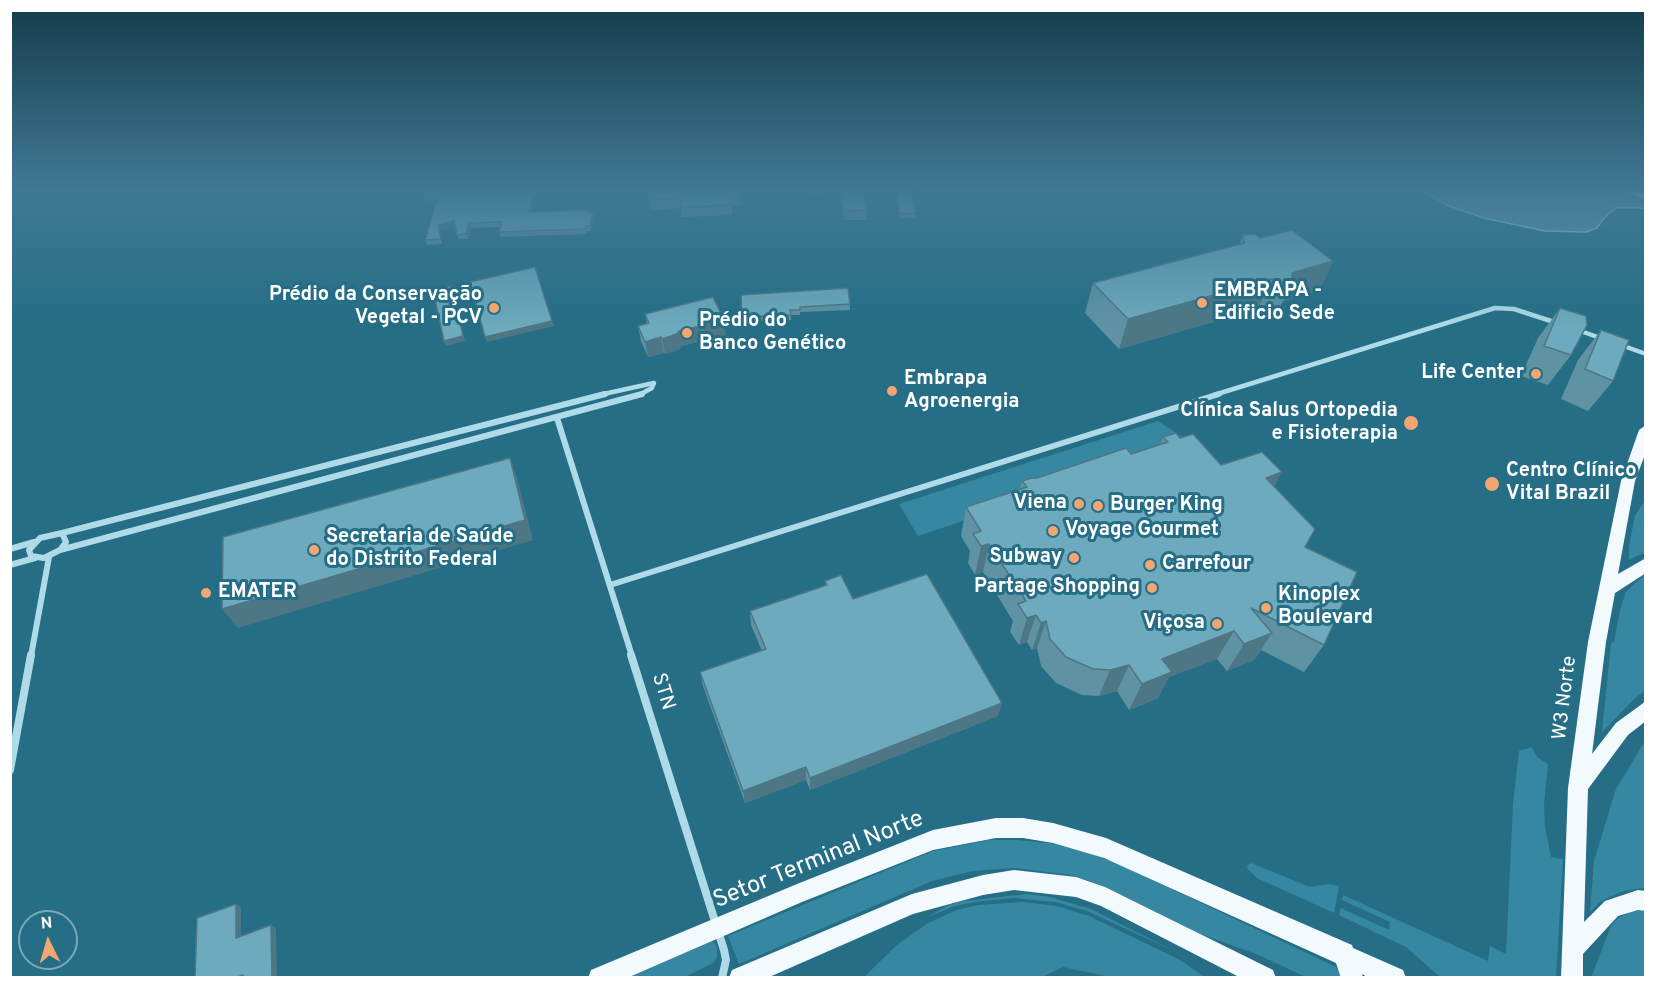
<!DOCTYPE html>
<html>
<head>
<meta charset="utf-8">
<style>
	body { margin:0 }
	#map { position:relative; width:1656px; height:988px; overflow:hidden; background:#256e86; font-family:Overpass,sans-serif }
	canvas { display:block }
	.frame { position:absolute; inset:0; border:12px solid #fff; pointer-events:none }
	.north { position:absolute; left:18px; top:910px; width:60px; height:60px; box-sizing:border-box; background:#256e86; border:2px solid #7ca8b6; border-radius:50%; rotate:355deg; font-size:16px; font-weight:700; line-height:24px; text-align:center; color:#fff }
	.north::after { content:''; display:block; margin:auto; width:21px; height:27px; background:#f2a673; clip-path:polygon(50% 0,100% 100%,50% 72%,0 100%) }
</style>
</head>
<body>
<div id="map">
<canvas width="1656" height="988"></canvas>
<div class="frame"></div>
<div class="north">N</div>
</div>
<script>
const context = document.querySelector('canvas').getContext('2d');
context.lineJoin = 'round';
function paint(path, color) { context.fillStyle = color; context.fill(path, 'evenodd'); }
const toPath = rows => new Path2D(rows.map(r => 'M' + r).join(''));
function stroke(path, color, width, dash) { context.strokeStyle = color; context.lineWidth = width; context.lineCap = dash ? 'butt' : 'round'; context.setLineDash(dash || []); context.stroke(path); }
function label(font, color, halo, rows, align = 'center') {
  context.font = font + ' Overpass,sans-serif'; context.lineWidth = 6; context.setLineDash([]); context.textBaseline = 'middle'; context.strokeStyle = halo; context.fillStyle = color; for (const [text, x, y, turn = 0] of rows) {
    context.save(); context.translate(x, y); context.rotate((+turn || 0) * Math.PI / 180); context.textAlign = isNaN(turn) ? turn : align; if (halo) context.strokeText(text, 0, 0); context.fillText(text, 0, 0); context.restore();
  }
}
paint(toPath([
	[1158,421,1193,444,918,536,899,504],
	[1645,500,1645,552,1629,560,1629,546,1635,516],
	[1645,574,1645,691,1635,698,1602,732,1611,643,1614,642,1620,610,1626,592],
	[1645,741,1645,888,1624,891,1611,896,1600,902,1590,912,1594,861,1616,789],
	[1532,747,1537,757,1548,764,1544,804,1545,827,1551,857,1563,859,1556,977,1440,977,1406,947,1339,915,1341,908,1389,930,1390,922,1342,900,1343,895,1488,961,1490,946,1506,954,1513,804,1519,751],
	[989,840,1017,840,1057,844,1094,855,1123,866,1336,967,1346,977,1306,977,1254,953,1203,935,1101,885,1071,875,1015,868,972,871,932,881,739,964,728,936,933,851],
	[1251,863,1310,887,1329,884,1339,886,1334,913,1257,878,1248,869,1247,866],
	[1027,894,1050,897,1091,909,1176,952,1087,911,1055,902,1014,898,974,902,952,907,928,917,946,906,964,901],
	[1022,902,1057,906,1089,916,1180,960,1205,977,1110,977,1063,967,1042,977,864,977,897,945,928,923,957,910,978,905],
	[1645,909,1645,977,1591,978,1611,926,1618,918,1631,912],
	[711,942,714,942,717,948,717,958,713,963,685,977,629,977]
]), '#3688a2');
const water = toPath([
	[1418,189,1645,189,1645,208,1616,208,1604,218,1597,228,1586,232,1545,231,1484,218,1449,206,1418,189]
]);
paint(water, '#6798a8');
stroke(water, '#a3dae9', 1.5);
stroke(toPath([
	[1575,329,1603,339],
	[1621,345,1646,354],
	[599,395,654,383],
	[639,395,652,388,654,383],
	[1214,395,1495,308,1514,309,1557,323]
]), '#afdbe8', 4.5);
stroke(toPath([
	[557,418,632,656],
	[62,533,605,394],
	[62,533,66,542,60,550,44,558,31,556,29,550,40,538,62,533],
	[10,549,34,542],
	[60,550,642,394],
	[10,565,35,558],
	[610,585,1219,394],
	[31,656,49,557]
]), '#afdbe8', 6);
stroke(toPath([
	[631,655,724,950,726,960,722,978],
	[10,770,31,655]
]), '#afdbe8', 8);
paint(toPath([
	[1646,425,1646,452,1635,481,1618,574,1646,558,1646,573,1615,593,1606,642,1592,754,1616,723,1646,701,1646,721,1628,735,1588,789,1584,922,1605,901,1638,890,1646,891,1646,911,1638,910,1618,916,1583,954,1583,978,1561,978,1568,788,1588,642,1621,481,1639,430,1646,425],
	[996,818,1023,818,1053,823,1106,838,1352,945,1353,948,1403,970,1406,978,1369,978,1362,974,1363,978,1341,978,1336,963,1104,858,1053,843,1023,838,996,838,933,850,802,902,627,978,588,978,591,970,797,884,933,830,996,818],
	[1014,870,1076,877,1105,887,1273,970,1276,978,1241,978,1101,906,1076,897,1014,890,983,895,913,914,767,978,729,978,732,970,912,894,983,875,1014,870]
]), '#f2fafe');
paint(toPath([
	[1626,189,1646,191,1646,200,1627,192,1626,189]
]), '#fff');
paint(toPath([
	[425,189,532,212,588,210,589,212,593,212,594,217,591,231,587,231,586,234,501,237,499,232,501,227,470,228,468,239,459,239,455,226,439,230,442,244,427,245,425,240,437,201,424,202,422,197],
	[649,189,751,189,751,191,740,191,741,206,732,206,732,215,682,217,681,208,650,210,648,200],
	[810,189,864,189,867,210,867,220,844,220,840,192,810,193],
	[894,189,911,189,916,213,915,218,900,218],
	[1243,235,1260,238,1333,261,1319,291,1283,301,1278,311,1266,312,1258,309,1119,349,1085,313,1093,283,1239,244],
	[741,295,850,304,850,310,800,312,800,315,791,315,791,320,742,322],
	[1560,308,1571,355,1548,385,1521,376,1538,338],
	[645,314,726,335,681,346,680,349,665,354,664,353,648,357,641,341,638,326,647,324],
	[1601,330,1613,381,1588,411,1561,399,1578,360],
	[1163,437,1180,438,1221,465,1274,487,1305,547,1324,645,1304,672,1261,650,1254,660,1227,671,1217,659,1169,677,1158,698,1129,710,1117,691,1099,696,1082,695,1056,683,1041,666,1037,648,1032,650,1027,642,1019,645,1010,632,1013,621,983,572,975,575,968,563,970,551,961,536,966,507,1020,489,1022,481,1037,478,1131,454,1160,445],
	[825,581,853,599,998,716,810,790,806,780,745,803,703,686,700,672,762,651,751,625,750,611,825,586]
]), '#5f92a3');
paint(toPath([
	[535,189,538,189,531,217,529,212],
	[593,212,594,217,591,231,590,226],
	[454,221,456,226,439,230,442,244,438,225],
	[469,223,470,228,468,239,466,234],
	[1333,261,1319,291,1283,301,1292,282,1292,273],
	[1271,279,1258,309,1119,349,1128,319],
	[452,286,465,341,446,346,444,341],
	[724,320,726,335,681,346,680,349,665,354,662,339,679,331],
	[552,321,554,326,487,342,485,337],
	[661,337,664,353,648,357,645,342],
	[510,458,517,478,533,540,238,628,222,609],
	[1282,472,1266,502,1266,478],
	[989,544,983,572,975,575,981,546],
	[1036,615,1027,642,1019,645,1027,618],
	[1046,621,1037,648,1032,650,1041,623],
	[1234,631,1217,659,1169,677,1158,698,1129,710,1142,684,1162,659],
	[1272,633,1254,660,1227,671,1244,644],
	[1129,665,1117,691,1099,696,1110,670],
	[1002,703,998,716,810,790,810,778],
	[806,767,806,780,745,803,743,791],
	[236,904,241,907,241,941,236,938],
	[271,925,276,928,277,978,272,978]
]), '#4d7784');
const building = toPath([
	[425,189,535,189,529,212,588,210,588,212,593,212,590,226,586,226,585,229,499,232,502,222,469,223,466,234,457,235,454,221,438,225,441,239,425,240,438,196,422,197,425,189],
	[649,189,740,189,740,196,731,196,731,205,681,207,682,198,648,200,649,189],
	[841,189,864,189,867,210,844,211,841,189],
	[895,189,911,189,916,213,900,214,895,189],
	[1292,230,1333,261,1292,273,1292,282,1279,283,1271,279,1128,319,1093,283,1244,243,1243,235,1255,234,1260,238,1292,230],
	[535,267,552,321,485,337,470,282,535,267],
	[452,286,463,336,444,341,433,290,452,286],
	[848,288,850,304,800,307,800,310,790,310,791,315,742,317,741,295,848,288],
	[713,297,724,320,679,331,677,334,662,339,661,337,645,342,638,326,649,323,645,314,713,297],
	[1560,308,1586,316,1587,325,1571,355,1544,346,1560,308],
	[1601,330,1629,340,1613,381,1585,369,1601,330],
	[1176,433,1180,438,1193,434,1221,465,1262,452,1282,472,1266,478,1315,529,1305,547,1357,572,1324,645,1251,608,1272,633,1244,644,1234,631,1162,659,1172,672,1142,684,1129,665,1110,670,1093,669,1066,657,1050,639,1046,621,1041,623,1036,615,1027,618,1018,604,1026,601,989,544,981,546,973,534,981,531,966,507,1027,487,1022,481,1032,478,1037,478,1126,448,1131,454,1168,442,1163,437,1176,433],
	[510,458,525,520,222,609,223,537,510,458],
	[927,574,1002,703,810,778,806,767,743,791,700,672,766,649,750,611,827,585,825,581,841,575,853,599,927,574],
	[236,904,236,938,271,925,272,978,243,978,243,975,235,978,195,978,197,918,236,904]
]);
paint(building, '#6eaabd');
stroke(building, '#4d7784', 1.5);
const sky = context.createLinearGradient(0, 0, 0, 327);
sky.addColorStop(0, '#143c4a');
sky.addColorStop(0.58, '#407995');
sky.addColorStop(1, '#40799500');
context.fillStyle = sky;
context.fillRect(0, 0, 1656, 327);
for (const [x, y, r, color] of [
	[1202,303,6,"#f2a673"],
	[494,308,6,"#f2a673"],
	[687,333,6,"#f2a673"],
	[1536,374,6,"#f2a673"],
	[892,391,6,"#f2a673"],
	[1411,423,8,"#f2a673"],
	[1492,484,8,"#f2a673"],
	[1079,504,6,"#f2a673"],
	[1098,506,6,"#f2a673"],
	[1053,531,6,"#f2a673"],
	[314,550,6,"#f2a673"],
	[1074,558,6,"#f2a673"],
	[1150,565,6,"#f2a673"],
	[1152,588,6,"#f2a673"],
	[206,593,6,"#f2a673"],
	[1266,608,6,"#f2a673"],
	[1217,624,6,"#f2a673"]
]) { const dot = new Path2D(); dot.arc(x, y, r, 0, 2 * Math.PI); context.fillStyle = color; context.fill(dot); stroke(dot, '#256e86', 2); }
label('bold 20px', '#fff', '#256e86', [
	["EMBRAPA -",1214,292],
	["Edificio Sede",1214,315],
	["Prédio da Conservação",482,296,"right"],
	["Vegetal - PCV",482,319,"right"],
	["Prédio do",699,322],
	["Banco Genético",699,345],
	["Life Center",1524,374,"right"],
	["Embrapa",904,380],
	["Agroenergia",904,403],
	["Clínica Salus Ortopedia",1398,412,"right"],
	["e Fisioterapia",1398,435,"right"],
	["Centro Clínico",1506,472],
	["Vital Brazil",1506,495],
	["Viena",1067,504,"right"],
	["Burger King",1110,506],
	["Voyage Gourmet",1065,531],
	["Secretaria de Saúde",326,538],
	["do Distrito Federal",326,561],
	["Subway",1062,558,"right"],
	["Carrefour",1162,565],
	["Partage Shopping",1140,588,"right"],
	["EMATER",218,593],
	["Kinoplex",1278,596],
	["Boulevard",1278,619],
	["Viçosa",1205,624,"right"]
], 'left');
label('20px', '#fff', '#256e86', [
	["STN",662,692,73],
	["W3 Norte",1566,698,-83]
]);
label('24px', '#fff', '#256e86', [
	["Setor Terminal Norte",819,861,-22]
]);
</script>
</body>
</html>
